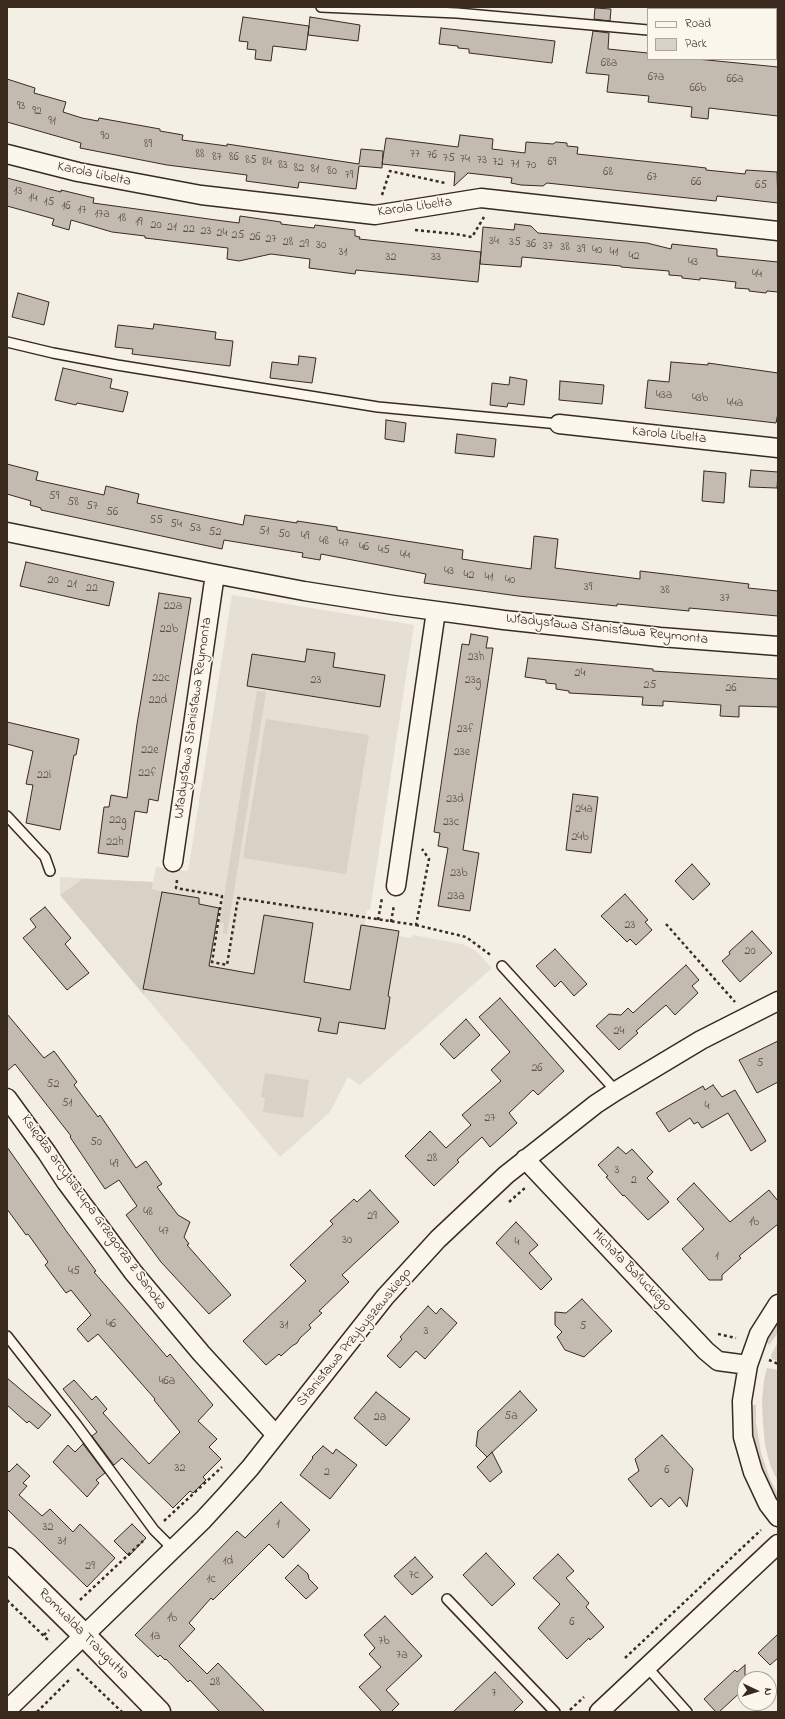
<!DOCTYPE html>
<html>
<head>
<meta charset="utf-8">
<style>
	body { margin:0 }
	#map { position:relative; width:785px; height:1719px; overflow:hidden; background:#f3efe4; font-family:"Indie Flower",sans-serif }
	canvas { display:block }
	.frame { position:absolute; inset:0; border:8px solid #3b2a1e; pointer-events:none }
	.legend { position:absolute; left:647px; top:8px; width:130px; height:52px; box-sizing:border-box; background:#fbf7ec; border:1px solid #aea59a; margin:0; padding:5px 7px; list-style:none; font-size:12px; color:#3b2a1e }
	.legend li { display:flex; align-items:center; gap:8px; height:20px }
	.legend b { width:20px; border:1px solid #aea59a }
	.north { position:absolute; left:737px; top:1671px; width:40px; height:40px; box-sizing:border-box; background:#fbf7ec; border:1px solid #aea59a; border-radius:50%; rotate:94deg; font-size:11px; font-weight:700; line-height:16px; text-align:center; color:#3b2a1e }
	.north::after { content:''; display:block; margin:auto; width:14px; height:18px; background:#3b2a1e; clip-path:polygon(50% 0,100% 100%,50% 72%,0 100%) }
</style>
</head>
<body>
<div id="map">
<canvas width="785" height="1719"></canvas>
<div class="frame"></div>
<ul class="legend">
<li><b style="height:5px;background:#fbf7ec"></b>Road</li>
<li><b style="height:11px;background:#d8d1c6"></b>Park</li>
</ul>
<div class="north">N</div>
</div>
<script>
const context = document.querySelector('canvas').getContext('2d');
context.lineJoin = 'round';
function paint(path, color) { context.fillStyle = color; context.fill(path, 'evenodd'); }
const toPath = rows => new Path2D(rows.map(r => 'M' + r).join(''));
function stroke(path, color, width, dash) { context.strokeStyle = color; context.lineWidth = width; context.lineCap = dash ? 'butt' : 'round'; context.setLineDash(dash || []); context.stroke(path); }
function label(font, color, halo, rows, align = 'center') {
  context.font = font + ' "Indie Flower",sans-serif'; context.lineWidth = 3.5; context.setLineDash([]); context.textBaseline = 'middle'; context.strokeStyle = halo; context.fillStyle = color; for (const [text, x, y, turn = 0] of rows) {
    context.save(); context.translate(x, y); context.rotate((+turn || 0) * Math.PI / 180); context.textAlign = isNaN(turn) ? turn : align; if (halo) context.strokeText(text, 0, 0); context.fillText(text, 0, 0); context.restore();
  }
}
paint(toPath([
	[232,595,414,625,370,910,367,910,365,925,399,931,398,936,412,938,413,935,462,944,476,951,492,968,360,1085,348,1077,330,1112,280,1157,60,895,60,877,153,882,156,867,188,871]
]), '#e5dfd4');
paint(toPath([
	[257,691,266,692,227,934,223,933,224,923,220,922],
	[266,719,369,735,346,874,243,858],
	[83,879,153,882,152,889,162,892,151,956,149,956,144,995,60,895],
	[265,1073,309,1080,303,1118,263,1112,265,1098,261,1097],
	[778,1319,778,1333,769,1345,765,1340],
	[778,1342,778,1361,772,1359,771,1355],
	[767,1368,778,1370,778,1482,770,1465,765,1444,763,1423,762,1401,764,1380],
	[751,1405,756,1405,756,1422,761,1453,770,1479,778,1494,778,1503,763,1477,753,1443,750,1422]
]), '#d8d1c6');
const building = toPath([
	[595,8,611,9,610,21,594,19,595,8],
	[243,17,309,26,306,50,273,46,271,61,255,59,256,50,247,49,248,42,239,41,243,17],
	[310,17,360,25,358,41,308,35,310,17],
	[441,28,555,41,552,63,469,53,469,49,458,48,458,46,439,44,441,28],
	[593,31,609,33,608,49,648,53,648,59,697,59,778,67,778,116,709,108,708,119,691,117,692,107,648,102,649,96,607,92,609,75,586,73,593,31],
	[7,79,35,88,34,93,66,102,63,112,82,118,98,121,99,118,160,129,160,131,183,135,182,140,227,146,227,144,359,164,361,149,383,151,382,168,359,166,356,189,299,182,298,188,246,181,247,175,167,165,80,148,81,143,7,122,7,79],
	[460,135,493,139,492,149,525,153,526,142,553,144,556,142,567,143,567,146,578,147,577,154,689,166,706,168,706,170,745,174,746,170,777,172,778,203,717,196,716,201,547,183,543,186,521,185,511,183,512,178,468,173,454,186,455,172,382,164,386,138,458,147,460,135],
	[7,178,61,192,61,190,94,198,93,203,216,220,239,223,240,216,281,222,281,224,314,228,315,225,355,230,355,236,360,237,359,239,481,252,478,282,356,270,355,274,309,268,310,259,271,254,239,261,227,259,228,248,145,238,145,236,112,232,71,220,69,230,52,225,54,219,7,206,7,178],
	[515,224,531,226,538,233,647,243,671,249,672,244,717,249,717,256,778,262,778,292,767,291,766,293,749,291,749,289,735,288,736,282,700,278,700,280,682,278,682,276,669,275,669,271,621,267,621,266,522,257,521,267,480,264,483,227,514,230,515,224],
	[18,293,49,302,44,325,12,317,18,293],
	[154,324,216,332,215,339,233,341,230,366,132,354,133,349,115,347,118,325,153,329,154,324],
	[299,356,316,358,312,383,270,378,272,362,298,365,299,356],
	[671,362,708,365,708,363,778,373,778,413,776,423,645,408,648,380,669,382,671,362],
	[63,368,112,379,110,388,128,392,123,412,77,403,76,405,55,400,63,368],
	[510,377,527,380,524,405,508,403,507,407,490,405,492,383,509,385,510,377],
	[560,381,604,385,602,404,559,400,560,381],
	[386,420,406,423,404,442,385,439,386,420],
	[457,434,496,439,494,457,455,453,457,434],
	[7,464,38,472,36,480,104,495,106,486,139,494,137,503,208,518,243,525,245,515,297,523,297,521,337,527,337,530,356,533,463,550,462,559,481,562,531,569,534,536,558,539,555,568,640,579,640,571,749,584,748,588,778,591,778,616,689,608,689,611,617,604,617,606,518,596,424,583,426,574,321,554,320,560,302,557,303,553,224,540,222,549,41,510,41,508,30,505,31,501,7,494,7,464],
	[751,470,778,472,777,488,749,487,751,470],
	[704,471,726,473,724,503,702,501,704,471],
	[26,562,114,582,109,606,20,586,26,562],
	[159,593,191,598,158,801,149,799,147,813,135,811,128,857,98,853,104,807,109,807,111,795,127,798,137,724,159,593],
	[471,634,488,637,486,648,493,648,463,850,479,853,470,911,438,906,448,848,438,846,440,833,434,832,462,644,469,645,471,634],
	[307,649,335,653,333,667,385,675,380,707,247,686,252,654,305,662,307,649],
	[528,658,653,669,653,671,778,679,778,707,739,706,739,717,720,716,721,705,663,701,663,706,642,705,643,697,569,693,569,691,556,689,556,684,546,683,546,680,525,677,528,658],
	[7,722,79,739,76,755,74,755,60,830,26,823,33,785,26,784,33,751,7,744,7,722],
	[573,794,598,797,591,853,566,850,573,794],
	[692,864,710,884,693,900,675,881,692,864],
	[162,892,199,898,199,904,219,908,209,966,254,974,264,915,313,923,304,982,350,990,361,925,399,931,388,996,390,997,385,1029,339,1022,337,1034,318,1031,321,1018,143,989,162,892],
	[625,894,648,920,645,922,652,930,636,945,630,939,627,942,601,916,625,894],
	[45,907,71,938,65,944,89,973,67,990,23,938,36,927,30,919,45,907],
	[752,931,772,953,740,982,722,961,730,954,729,952,752,931],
	[555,949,587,984,574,996,561,981,555,987,536,966,555,949],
	[686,965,699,980,692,986,698,993,675,1015,666,1005,636,1031,638,1033,619,1050,596,1026,609,1014,621,1015,628,1008,633,1013,686,965],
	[500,998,564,1071,538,1095,533,1090,509,1113,517,1123,490,1147,482,1137,457,1160,459,1162,434,1186,405,1156,430,1131,446,1148,471,1125,462,1115,501,1081,491,1070,510,1052,479,1017,500,998],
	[7,1014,44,1058,54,1051,77,1082,74,1085,98,1117,100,1115,136,1168,146,1161,162,1184,157,1187,178,1215,190,1222,184,1237,189,1244,187,1245,231,1295,209,1314,161,1262,126,1215,137,1206,119,1180,105,1189,70,1137,71,1136,15,1064,7,1071,7,1014],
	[466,1019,480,1035,454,1059,440,1044,466,1019],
	[778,1041,778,1082,757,1093,739,1060,778,1041],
	[713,1085,722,1097,735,1090,766,1141,751,1151,728,1113,702,1128,698,1122,694,1124,690,1118,669,1132,656,1113,703,1086,705,1090,713,1085],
	[7,1147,67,1232,96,1271,94,1272,167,1357,170,1354,213,1405,198,1421,217,1439,209,1447,221,1459,203,1477,206,1480,193,1493,190,1491,173,1508,122,1458,114,1465,92,1436,97,1432,63,1389,74,1380,92,1400,96,1396,107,1409,103,1413,149,1464,180,1432,154,1400,155,1399,98,1334,88,1342,77,1329,91,1315,71,1290,66,1293,45,1265,48,1262,28,1234,26,1235,7,1209,7,1147],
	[618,1147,626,1154,632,1149,653,1172,647,1178,669,1202,648,1220,624,1195,623,1196,606,1177,608,1176,598,1165,618,1147],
	[694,1183,730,1222,769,1190,778,1201,778,1224,739,1256,741,1258,722,1275,722,1280,709,1280,682,1249,704,1229,677,1199,694,1183],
	[370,1190,399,1222,342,1275,349,1282,319,1311,322,1313,309,1325,311,1328,300,1338,297,1343,292,1346,281,1356,279,1354,266,1365,243,1341,306,1281,290,1265,333,1224,330,1221,354,1199,357,1202,370,1190],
	[516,1222,538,1245,529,1253,552,1279,541,1290,496,1243,516,1222],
	[582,1299,612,1331,584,1357,565,1350,557,1337,562,1332,555,1325,555,1312,566,1313,582,1299],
	[428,1306,436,1314,441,1308,457,1323,425,1359,416,1351,400,1368,387,1356,402,1339,400,1337,428,1306],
	[7,1378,51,1415,38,1429,29,1421,27,1423,7,1405,7,1378],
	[520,1391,537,1410,487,1457,476,1446,478,1431,520,1391],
	[376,1392,410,1419,386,1446,354,1418,376,1392],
	[662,1435,693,1469,687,1507,680,1497,669,1507,661,1498,651,1507,628,1479,639,1471,635,1459,662,1435],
	[83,1444,105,1473,96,1480,99,1483,87,1497,53,1462,68,1445,75,1452,83,1444],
	[323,1446,333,1454,336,1449,357,1465,330,1499,300,1475,313,1458,312,1457,323,1446],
	[492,1452,502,1472,490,1482,477,1467,492,1452],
	[17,1464,30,1476,23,1483,27,1486,19,1495,42,1516,50,1509,73,1532,80,1524,115,1558,87,1587,7,1509,7,1470,9,1472,17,1464],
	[281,1502,310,1530,283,1558,269,1544,213,1600,211,1598,189,1623,195,1629,179,1646,207,1674,218,1663,265,1712,220,1712,190,1680,188,1682,166,1659,165,1660,160,1655,158,1657,135,1635,237,1531,245,1538,281,1502],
	[132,1524,146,1538,129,1556,114,1541,132,1524],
	[486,1553,515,1584,492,1606,463,1575,486,1553],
	[558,1554,574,1571,566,1578,589,1603,586,1607,604,1627,590,1640,589,1638,567,1659,538,1628,560,1604,533,1578,558,1554],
	[415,1557,433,1577,412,1595,394,1576,415,1557],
	[298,1565,308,1574,309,1579,318,1588,306,1599,285,1578,298,1565],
	[385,1616,422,1656,386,1690,399,1704,391,1712,382,1712,359,1687,381,1667,369,1654,375,1648,364,1635,385,1616],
	[778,1634,778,1658,770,1665,758,1653,778,1634],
	[745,1665,745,1688,719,1712,716,1712,704,1699,735,1670,737,1672,745,1665],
	[495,1672,523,1702,513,1712,453,1712,495,1672]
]);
paint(building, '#c3bbb0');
stroke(building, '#3b2a1e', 1);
const service = toPath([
	[321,7,457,13,648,30],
	[776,44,778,44],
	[7,342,53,353,117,365,378,407,559,424],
	[7,816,45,857,50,871],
	[502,966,616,1091],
	[7,1336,76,1424,154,1530,173,1549],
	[447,1599,555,1712],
	[647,1667,687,1712]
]);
const minor = toPath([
	[7,154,78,172,201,195,375,215,481,198,778,231],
	[559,424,778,448],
	[7,532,215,574,304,591,393,605,504,620,660,637,778,646],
	[173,862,215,574],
	[396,886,436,611],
	[7,1098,47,1153,66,1182,133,1272,201,1353,276,1435],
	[525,1159,706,1351,718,1361,748,1365],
	[778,1304,759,1334,748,1365,742,1401,743,1437,753,1472,768,1504,778,1517],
	[7,1710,203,1520,226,1495,250,1468,385,1297,438,1239,506,1175,596,1104,616,1091,701,1040,778,1001],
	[599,1712,778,1544]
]);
const tertiary = toPath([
	[7,1559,84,1635,159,1712]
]);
stroke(service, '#3b2a1e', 12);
stroke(minor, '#3b2a1e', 21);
stroke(tertiary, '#3b2a1e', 25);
stroke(toPath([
	[382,195,390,171,445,183],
	[415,230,455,234,472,237,484,217],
	[177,880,176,888,222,896,212,962,227,965,238,898,416,925,429,859,422,849],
	[378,920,382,898],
	[391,922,394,905],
	[666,924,735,1002],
	[416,925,466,937,492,956],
	[509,1202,526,1187],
	[718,1334,736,1338],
	[769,1360,778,1364],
	[164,1521,222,1467],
	[7,1600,50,1642],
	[80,1600,143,1541],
	[44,1635,49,1630],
	[625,1658,761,1530],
	[77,1669,122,1712],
	[570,1710,584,1697],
	[37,1712,71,1678]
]), '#3b2a1e', 2.5, [3, 3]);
stroke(service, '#fbf7ec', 9);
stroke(minor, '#fbf7ec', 18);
stroke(tertiary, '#fbf7ec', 22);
label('12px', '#5d4e42', null, [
	["68a",609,64],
	["67a",656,78],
	["66a",735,80],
	["66b",698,89],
	["93",21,107],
	["92",37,112],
	["91",52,122],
	["90",105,137],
	["89",148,145],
	["88",200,155],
	["77",415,155],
	["76",432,156],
	["87",217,158],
	["86",234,158],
	["75",449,159],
	["74",465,160],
	["85",251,161],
	["73",482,161],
	["84",267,163],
	["72",498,163],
	["69",552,163],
	["71",515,165],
	["83",283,166],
	["70",531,166],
	["82",299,169],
	["81",315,170],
	["80",332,172],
	["68",608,173],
	["79",349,176],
	["67",652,178],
	["66",696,183],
	["65",761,186],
	["13",18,192],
	["14",33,199],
	["15",49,203],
	["16",66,207],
	["17",82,211],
	["17a",102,215],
	["18",122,219],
	["19",139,223],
	["20",156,226],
	["21",172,228],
	["22",189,230],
	["23",206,232],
	["24",222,234],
	["25",238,236],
	["26",255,238],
	["27",271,240],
	["34",494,242],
	["28",288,243],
	["35",515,243],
	["29",304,245],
	["36",531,245],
	["30",321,246],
	["37",548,247],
	["38",565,248],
	["39",581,250],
	["40",597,251],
	["31",343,253],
	["41",614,253],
	["42",634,257],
	["32",391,258],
	["33",436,258],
	["43",693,263],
	["44",757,275],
	["43a",664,396],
	["43b",700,399],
	["44a",735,404],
	["59",54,497],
	["58",73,503],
	["57",92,507],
	["56",112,513],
	["55",156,521],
	["54",176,525],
	["53",195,529],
	["51",264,532],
	["52",215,533],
	["50",284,535],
	["49",305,537],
	["48",324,542],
	["47",344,544],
	["46",364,548],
	["45",384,551],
	["44",405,556],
	["43",449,572],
	["42",469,576],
	["41",489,578],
	["20",53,581],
	["40",510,581],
	["21",72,585],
	["39",588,588],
	["22",92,589],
	["38",665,591],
	["37",725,599],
	["22a",173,607],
	["22b",169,630],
	["23h",476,658],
	["24",580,674],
	["22c",161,679],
	["23",316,681],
	["23g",473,681],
	["25",650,686],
	["26",731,689],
	["22d",158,701],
	["23f",465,730],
	["22e",150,751],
	["23e",462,753],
	["22f",147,774],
	["22i",44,776],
	["23d",455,800],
	["24a",584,810],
	["22g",118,821],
	["23c",451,823],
	["24b",580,838],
	["22h",115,843],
	["23b",459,874],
	["23a",456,897],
	["23",630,926],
	["20",750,952],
	["24",619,1032],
	["5",760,1064],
	["26",537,1069],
	["52",53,1085],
	["51",67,1104],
	["4",707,1107],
	["27",490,1119],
	["50",96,1143],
	["28",432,1159],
	["49",114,1165],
	["3",617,1171],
	["2",634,1181],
	["48",148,1213],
	["29",372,1217],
	["1b",754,1223],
	["47",164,1232],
	["30",347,1241],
	["4",517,1243],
	["1",717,1257],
	["45",74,1272],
	["46",111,1325],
	["31",284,1326],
	["5",583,1327],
	["3",426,1332],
	["46a",167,1382],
	["5a",511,1417],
	["2a",380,1418],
	["32",180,1469],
	["6",667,1471],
	["2",327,1473],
	["1",278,1525],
	["32",48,1528],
	["31",62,1542],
	["1d",228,1562],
	["29",90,1567],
	["7c",414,1576],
	["1c",211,1580],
	["1b",172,1619],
	["6",572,1623],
	["1a",155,1637],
	["7b",384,1642],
	["7a",402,1656],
	["28",215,1683],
	["7",494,1694]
]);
label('14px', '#3b2a1e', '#fbf7ec', [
	["Karola Libelta",94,175,12],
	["Karola Libelta",415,208,-8],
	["Karola Libelta",669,436,6],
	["Władysława Stanisława Reymonta",607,630,6],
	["Władysława Stanisława Reymonta",194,718,-82],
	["Księdza arcybiskupa Grzegorza z Sanoka",93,1213,54],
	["Michała Bałuckiego",631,1271,46],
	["Stanisława Przybyszewskiego",355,1338,-51],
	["Romualda Traugutta",83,1635,45]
]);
</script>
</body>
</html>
